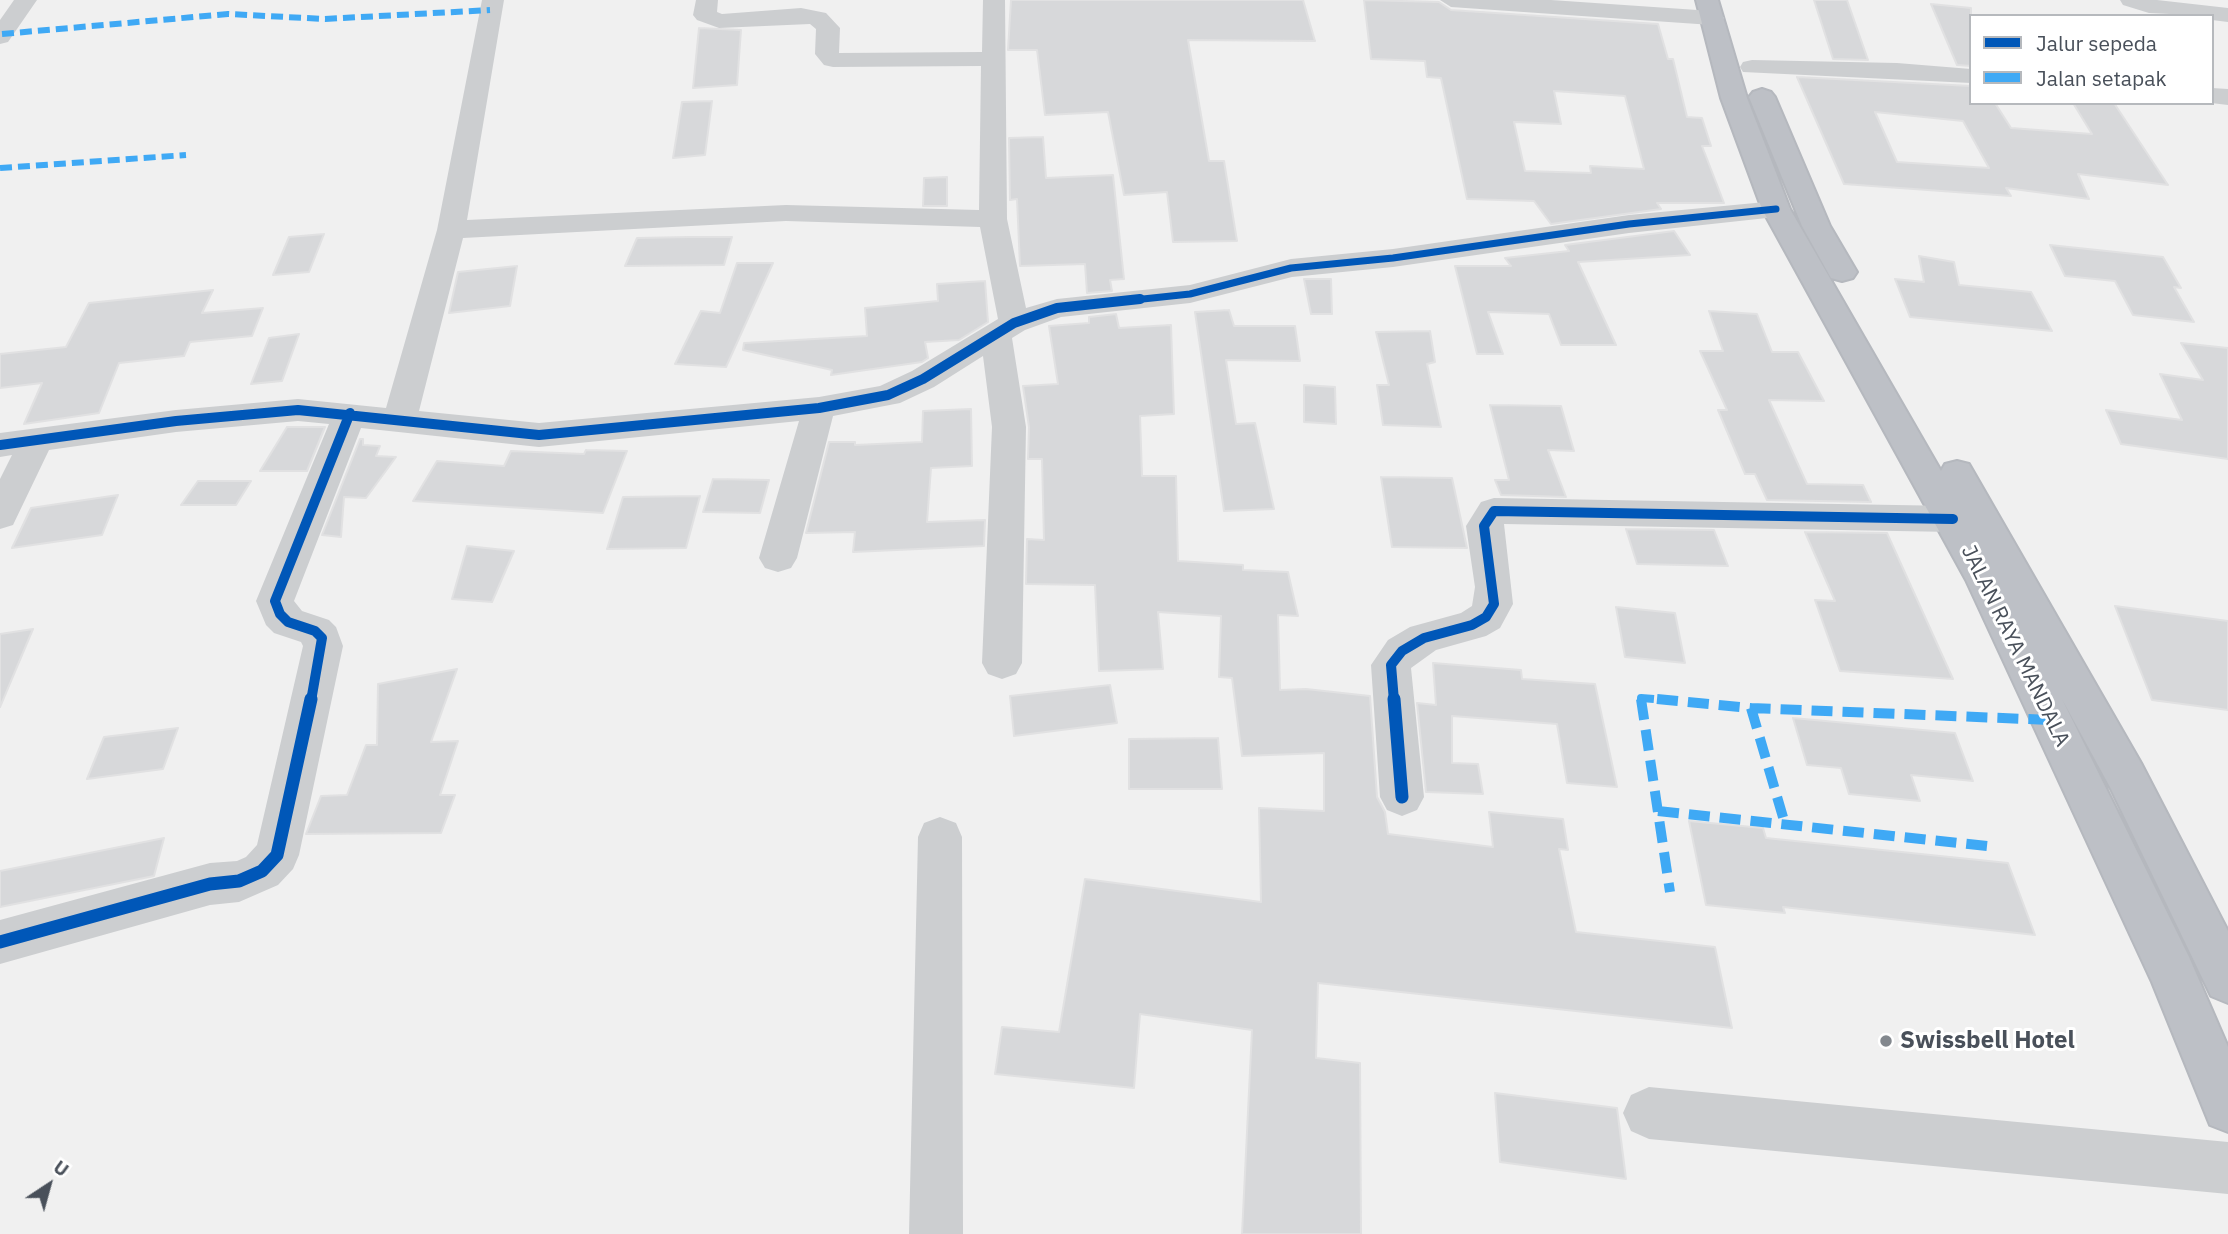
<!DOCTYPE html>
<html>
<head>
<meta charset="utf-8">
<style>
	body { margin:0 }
	#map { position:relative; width:2228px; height:1234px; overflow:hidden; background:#f0f0f0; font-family:"IBM Plex Sans",sans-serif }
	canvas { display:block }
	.legend { position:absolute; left:1969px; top:14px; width:245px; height:91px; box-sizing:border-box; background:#fff; border:2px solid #b6b9bd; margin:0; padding:9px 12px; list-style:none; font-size:21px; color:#49505a }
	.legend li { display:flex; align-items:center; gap:14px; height:35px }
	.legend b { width:35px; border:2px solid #b6b9bd }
	.north { position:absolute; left:14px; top:1150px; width:70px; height:70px; -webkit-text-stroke:5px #fff; paint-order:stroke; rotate:36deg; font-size:19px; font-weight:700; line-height:28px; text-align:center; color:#49505a }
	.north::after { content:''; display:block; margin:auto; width:24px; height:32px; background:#49505a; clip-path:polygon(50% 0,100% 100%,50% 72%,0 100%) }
</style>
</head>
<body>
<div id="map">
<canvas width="2228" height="1234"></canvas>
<ul class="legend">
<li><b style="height:9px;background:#0057b8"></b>Jalur sepeda</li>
<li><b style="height:9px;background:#3fa9f5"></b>Jalan setapak</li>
</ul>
<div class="north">U</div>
</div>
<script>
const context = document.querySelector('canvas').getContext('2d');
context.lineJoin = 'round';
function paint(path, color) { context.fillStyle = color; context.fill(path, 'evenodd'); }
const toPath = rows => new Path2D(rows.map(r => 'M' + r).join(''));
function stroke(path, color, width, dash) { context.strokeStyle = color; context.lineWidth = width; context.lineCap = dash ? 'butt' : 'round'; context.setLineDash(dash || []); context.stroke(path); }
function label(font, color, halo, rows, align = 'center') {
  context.font = font + ' "IBM Plex Sans",sans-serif'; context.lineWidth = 6; context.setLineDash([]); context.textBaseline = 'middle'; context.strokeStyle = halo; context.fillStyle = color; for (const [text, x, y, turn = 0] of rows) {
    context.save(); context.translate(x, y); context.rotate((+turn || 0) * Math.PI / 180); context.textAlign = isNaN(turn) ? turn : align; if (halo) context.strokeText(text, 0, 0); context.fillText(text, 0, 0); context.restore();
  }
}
const building = toPath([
	[1011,0,1303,0,1315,41,1188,40,1209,161,1224,161,1237,241,1173,242,1167,192,1124,195,1108,112,1045,115,1037,50,1008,50,1011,0],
	[1364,0,1439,2,1451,10,1658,24,1668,59,1673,59,1687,117,1702,118,1711,146,1702,146,1724,203,1657,203,1661,209,1551,224,1534,201,1467,199,1441,78,1427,77,1425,61,1371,59,1364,0],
	[1554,91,1625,96,1644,169,1590,166,1591,173,1525,171,1514,122,1561,124,1554,91],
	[1814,0,1847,0,1868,60,1833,59,1814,0],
	[1931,4,1971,8,1971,66,1957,65,1931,4],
	[699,28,741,30,737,85,693,88,699,28],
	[1797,77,1971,86,1971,103,1995,103,2011,128,2092,134,2073,103,2114,103,2168,185,2078,174,2089,199,2006,188,2011,196,1844,184,1797,77],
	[1875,112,1963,121,1989,168,1897,162,1875,112],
	[712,101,705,155,673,158,682,102,712,101],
	[1043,137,1046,178,1113,175,1124,279,1110,280,1112,291,1087,293,1085,264,1020,266,1017,199,1010,200,1009,138,1043,137],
	[947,177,947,206,923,206,924,178,947,177],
	[1674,231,1690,255,1578,262,1616,345,1561,345,1549,314,1488,312,1503,354,1477,354,1455,266,1511,266,1505,258,1569,251,1565,245,1674,231],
	[324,234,309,272,273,275,289,237,324,234],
	[689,237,732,237,724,265,625,266,637,238,689,237],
	[2050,245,2163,257,2181,288,2174,287,2194,322,2133,315,2115,281,2065,276,2050,245],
	[1919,256,1954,262,1959,285,2031,292,2052,331,1910,317,1895,279,1924,282,1919,256],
	[737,263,773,263,726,367,675,364,701,311,720,313,737,263],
	[517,266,510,306,449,313,458,272,517,266],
	[1304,279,1331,279,1332,314,1311,314,1304,279],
	[985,281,988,322,959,340,925,342,928,358,922,362,831,375,832,370,743,350,744,343,867,336,865,308,938,301,937,284,985,281],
	[213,290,202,313,263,308,252,336,190,342,184,356,119,363,99,413,24,424,42,383,0,388,0,354,66,347,89,303,213,290],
	[1229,310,1234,326,1295,326,1300,361,1226,360,1236,424,1255,423,1274,509,1224,511,1195,312,1229,310],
	[1709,311,1757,314,1772,352,1798,352,1824,401,1769,400,1807,484,1863,485,1871,502,1767,500,1755,474,1745,474,1718,410,1727,410,1700,351,1723,351,1709,311],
	[1116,314,1119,328,1171,325,1174,414,1140,416,1142,476,1176,476,1178,561,1243,565,1243,570,1288,572,1298,616,1278,615,1280,690,1306,689,1370,696,1377,797,1385,812,1388,834,1493,847,1489,812,1563,819,1568,850,1559,849,1576,932,1715,947,1732,1028,1318,983,1316,1058,1360,1063,1361,1234,1242,1234,1252,1030,1140,1014,1134,1088,995,1074,1002,1027,1059,1032,1085,879,1261,902,1259,808,1324,811,1324,753,1242,756,1232,678,1219,677,1221,616,1158,612,1163,669,1099,671,1095,585,1026,584,1027,539,1044,540,1042,459,1028,459,1029,427,1023,386,1058,384,1049,326,1089,323,1089,317,1116,314],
	[1430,331,1435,362,1427,364,1441,427,1383,425,1377,385,1389,385,1376,332,1430,331],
	[299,334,282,381,251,384,269,338,299,334],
	[2181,343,2228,348,2228,459,2121,444,2106,410,2182,420,2160,374,2203,380,2181,343],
	[1304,385,1335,387,1336,424,1304,422,1304,385],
	[1490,405,1561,406,1574,451,1548,450,1566,497,1501,495,1495,480,1509,480,1490,405],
	[971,409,972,466,931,468,927,522,985,520,984,546,853,552,855,532,806,533,829,442,855,442,855,445,922,442,923,411,971,409],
	[287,427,325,427,307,471,260,471,287,427],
	[360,439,363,439,363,445,380,446,376,456,396,457,366,498,344,497,341,537,322,535,360,439],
	[586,450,627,451,603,513,413,501,437,461,504,466,511,451,584,454,586,450],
	[1381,477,1452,478,1467,548,1392,547,1381,477],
	[713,479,769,480,760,513,703,512,713,479],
	[198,481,251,481,236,505,181,505,198,481],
	[118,495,102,535,12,548,31,508,118,495],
	[700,496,686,548,607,549,623,497,700,496],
	[1626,529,1714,530,1728,566,1637,564,1626,529],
	[1805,532,1887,533,1953,679,1840,671,1815,600,1835,601,1805,532],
	[467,546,514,551,492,602,452,599,467,546],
	[2115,606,2228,621,2228,710,2152,700,2115,606],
	[1616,607,1675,613,1685,663,1625,657,1616,607],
	[33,629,0,707,0,634,33,629],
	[1433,663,1521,670,1522,679,1595,684,1617,787,1567,783,1557,724,1452,716,1452,763,1478,764,1483,794,1426,792,1417,703,1436,705,1433,663],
	[457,669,431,742,458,741,440,795,455,795,441,833,306,834,321,796,347,795,366,745,377,745,378,684,457,669],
	[1110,685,1117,723,1014,736,1010,696,1110,685],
	[1793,718,1955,733,1973,781,1911,775,1920,801,1849,794,1841,768,1807,765,1793,718],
	[178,728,163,769,87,779,104,737,178,728],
	[1218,738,1222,789,1129,789,1129,739,1218,738],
	[1689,821,1763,828,1766,838,2008,863,2035,935,1783,907,1785,913,1706,905,1689,821],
	[164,838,154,876,0,907,0,871,164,838],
	[1495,1093,1617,1108,1626,1179,1500,1162,1495,1093]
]);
paint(building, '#d7d8da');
stroke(building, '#e1e1e2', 2);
const highway = toPath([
	[1696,0,1718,0,1747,98,1790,209,1941,471,1945,464,1957,461,1969,464,2141,763,2228,931,2228,1003,2211,996,2111,789,2062,699,2189,957,2228,1047,2228,1132,2210,1125,2152,982,1966,580,1762,209,1721,98,1696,0],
	[1762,89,1771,92,1775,97,1830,226,1857,272,1853,278,1842,281,1831,278,1802,226,1749,97,1753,92,1762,89]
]);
stroke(highway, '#b5b8be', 4);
paint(toPath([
	[14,0,37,0,8,42,0,44,0,20,14,0],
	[482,0,504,0,467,220,786,205,979,210,981,66,833,67,824,65,815,54,816,29,810,24,719,28,697,20,693,15,696,0,718,0,717,12,722,14,801,8,826,13,840,28,839,53,982,52,983,0,1005,0,1007,219,1026,308,1057,299,1190,285,1291,259,1393,249,1629,215,1776,201,1786,203,1790,209,1786,215,1776,217,1629,233,1393,267,1292,277,1190,303,1061,317,1025,330,1012,338,1026,427,1022,663,1016,674,1002,679,988,674,982,663,992,427,983,356,934,387,900,403,833,416,797,558,791,568,778,572,765,568,759,558,799,421,539,447,361,428,294,601,302,611,329,620,336,627,343,646,299,855,293,869,278,885,239,902,210,905,0,964,0,920,210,863,237,861,246,857,257,845,303,646,301,642,274,633,266,625,256,601,329,424,298,421,176,432,49,450,13,525,0,529,0,479,12,455,0,457,0,433,176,410,298,399,386,408,437,230,482,0],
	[786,221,980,227,998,319,912,371,880,386,819,397,539,423,419,411,463,238,786,221],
	[1440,0,1551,0,1712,11,1720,13,1724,18,1720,23,1712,25,1451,7,1440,0],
	[2120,0,2157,0,2228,8,2228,22,2212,20,2212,16,2149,13,2123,5,2120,0],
	[1752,60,1897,63,1971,69,1971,83,1743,72,1740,67,1743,62,1752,60],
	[2212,88,2228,89,2228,105,2211,103,2212,88],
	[1494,498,1953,506,1966,510,1971,519,1966,528,1953,532,1504,524,1513,604,1500,628,1486,636,1436,650,1411,668,1424,797,1417,810,1402,816,1387,810,1380,797,1371,665,1388,640,1410,627,1461,613,1472,606,1475,587,1466,526,1481,502,1494,498],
	[940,817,956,823,962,837,963,1234,909,1234,918,837,924,823,940,817],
	[1649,1087,2228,1142,2228,1194,1649,1139,1631,1131,1623,1113,1631,1095,1649,1087]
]), '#ccced0');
paint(highway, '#bdc0c6');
stroke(toPath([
	[2,34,228,14,325,19,490,10],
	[0,168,186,155]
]), '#3fa9f5', 6, [12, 6]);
stroke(toPath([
	[1641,701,1641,698,1676,701]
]), '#3fa9f5', 8, [16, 8]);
stroke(toPath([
	[1641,699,1670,892],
	[1657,699,1751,708,2052,720],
	[1751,708,1785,824],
	[1658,811,1987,846]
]), '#3fa9f5', 10, [21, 10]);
stroke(toPath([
	[1124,301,1190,294,1291,268,1393,258,1629,224,1776,209]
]), '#0057b8', 7);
stroke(toPath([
	[0,445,176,421,298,410,539,435,819,408,888,395,923,379,1014,323,1057,308,1140,299],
	[311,701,322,638,315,631,288,622,280,614,275,601,350,413],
	[1394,701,1391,665,1402,651,1424,638,1472,625,1486,617,1494,604,1484,526,1494,511,1953,519]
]), '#0057b8', 10);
stroke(toPath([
	[1394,699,1402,797],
	[0,942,210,884,239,881,262,871,277,855,311,699]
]), '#0057b8', 13);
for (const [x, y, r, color] of [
	[1886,1041,7,"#83888e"]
]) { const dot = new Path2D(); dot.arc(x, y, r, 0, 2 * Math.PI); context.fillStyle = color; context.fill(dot); stroke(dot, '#fff', 2.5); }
label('21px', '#49505a', '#fff', [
	["JALAN RAYA MANDALA",2015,646,64]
]);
label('bold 24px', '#49505a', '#fff', [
	["Swissbell Hotel",1900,1041]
], 'left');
</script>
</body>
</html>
